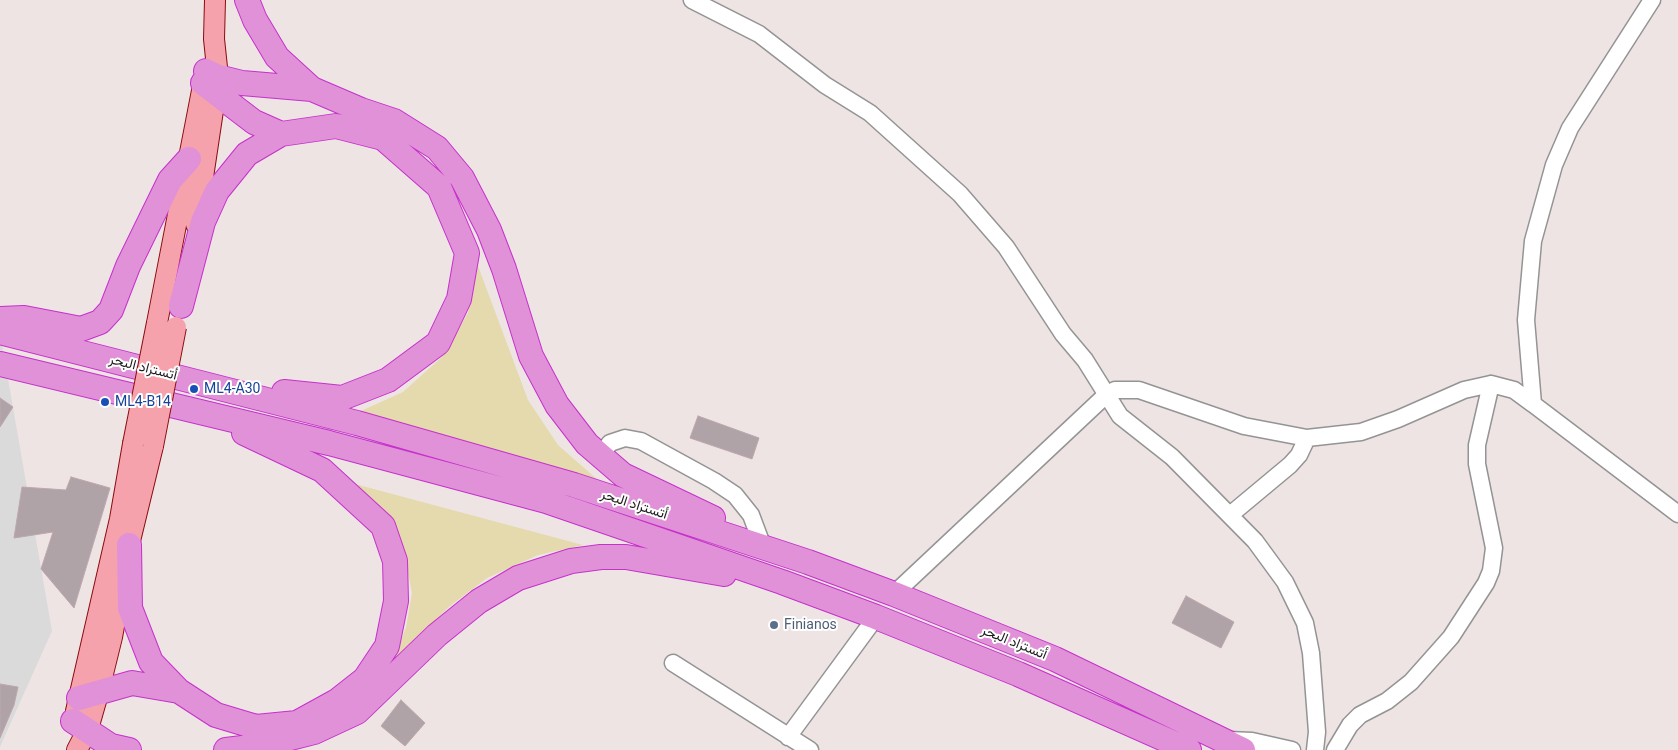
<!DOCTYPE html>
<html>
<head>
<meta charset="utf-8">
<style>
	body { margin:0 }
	canvas { display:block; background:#eee4e4 }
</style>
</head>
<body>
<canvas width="1678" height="750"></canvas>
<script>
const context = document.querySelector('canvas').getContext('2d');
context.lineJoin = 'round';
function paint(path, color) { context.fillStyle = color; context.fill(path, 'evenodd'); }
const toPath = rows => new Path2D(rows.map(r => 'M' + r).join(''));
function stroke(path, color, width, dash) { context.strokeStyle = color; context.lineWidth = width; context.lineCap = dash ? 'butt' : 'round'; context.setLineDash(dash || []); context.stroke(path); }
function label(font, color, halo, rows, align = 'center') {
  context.font = font + ' Roboto,Vazirmatn,sans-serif'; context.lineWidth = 4; context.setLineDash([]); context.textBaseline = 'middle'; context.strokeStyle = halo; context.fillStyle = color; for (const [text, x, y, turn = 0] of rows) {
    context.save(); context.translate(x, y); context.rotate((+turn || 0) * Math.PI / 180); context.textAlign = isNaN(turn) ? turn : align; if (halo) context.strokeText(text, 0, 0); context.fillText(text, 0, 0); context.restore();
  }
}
paint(toPath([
	[0,333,52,631,0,747]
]), '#dbdadb');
paint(toPath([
	[478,266,528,400,558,445,607,488,361,411,403,392,442,357,468,313],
	[355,484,583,545,538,555,487,578,450,606,391,663,406,628,412,593,403,547,386,513]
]), '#e4daad');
const building = toPath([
	[0,398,13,407,0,427,0,398],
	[698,416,759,438,752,459,690,438,698,416],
	[71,477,110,488,74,608,41,569,53,532,14,538,22,487,66,490,71,477],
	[1186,596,1234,622,1221,648,1172,623,1186,596],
	[0,684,18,687,14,705,0,738,0,684],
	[401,700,425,723,405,746,381,726,401,700]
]);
paint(building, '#afa3a7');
stroke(building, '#bea7ad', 1);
const minor = toPath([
	[692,0,759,34,825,85,870,113,960,194,1006,247,1063,334,1085,360,1120,416,1172,457,1255,541,1285,582,1305,623,1311,653,1317,732,1315,750],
	[1652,0,1570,128,1554,165,1533,241,1526,320,1533,404,1678,514],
	[600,456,610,443,625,438,641,441,714,481,735,495,751,515,760,539],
	[1230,515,1290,465,1299,455,1307,438],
	[894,594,1106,395,1115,390,1139,390,1244,426,1307,438,1361,432,1398,419,1464,390,1491,384,1514,390,1533,404],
	[673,663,810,750],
	[788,737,876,617],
	[1228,740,1252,741,1292,750],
	[1335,750,1350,725,1360,715,1387,701,1411,682,1451,637,1486,583,1491,571,1494,548,1477,464,1477,445,1491,384]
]);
const major = toPath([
	[196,224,218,77,214,39,215,0],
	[157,323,206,70],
	[76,711,120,519,133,444],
	[77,750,88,729,98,694,112,637,129,545,153,446]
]);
const highway = toPath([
	[247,0,255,20,277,57,312,89,361,110,394,121,437,148,462,178,489,230,504,269,531,356,557,405,587,444,623,475,713,518],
	[206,71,218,77,242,83,312,89],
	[203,83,254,122,281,134],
	[181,306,203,222,217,191,247,154,281,134,336,126,383,138,439,187,467,253,459,299,438,343,388,380,342,398,284,392],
	[0,319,24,318,81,329,100,322,111,310,128,266,170,180,189,159],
	[0,332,357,423,574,485,808,562,894,594,1055,659,1243,750],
	[0,364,329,443,546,501,782,582,876,617,1018,674,1189,750],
	[129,545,130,608,151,662,179,691,216,715,256,727,297,723,337,701,365,679,387,646,396,601,395,561,383,526,322,470,244,433],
	[79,698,132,683,179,691],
	[73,721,111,746,129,750],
	[226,750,259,746,314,732,357,712,437,635,479,601,518,578,571,561,601,557,626,557,724,574]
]);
stroke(minor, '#949494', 19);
stroke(major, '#8c0b0e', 22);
stroke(highway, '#c631cc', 26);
stroke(minor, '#fff', 16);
stroke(major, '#f5a2ac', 20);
stroke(highway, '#e091d7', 24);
const majorBridge = toPath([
	[133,444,157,323],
	[153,446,176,327]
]);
stroke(majorBridge, '#8c0b0e', 22, []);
stroke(majorBridge, '#f5a2ac', 20);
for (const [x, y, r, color] of [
	[194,389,5,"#1a4fb4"],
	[105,402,5,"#1a4fb4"],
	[774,625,5,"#5c6f8a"]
]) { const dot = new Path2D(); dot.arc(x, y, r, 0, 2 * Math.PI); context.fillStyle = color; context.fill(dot); stroke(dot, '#fff', 2); }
label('14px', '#1d1d1d', '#fff', [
	["أتستراد البحر",143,368,14],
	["أتستراد البحر",634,505,18],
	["أتستراد البحر",1014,643,22]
]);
label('14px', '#164399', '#fff', [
	["ML4-A30",204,389],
	["ML4-B14",115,402]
], 'left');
label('14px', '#4e5e75', '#fff', [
	["Finianos",784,625]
], 'left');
</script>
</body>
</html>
